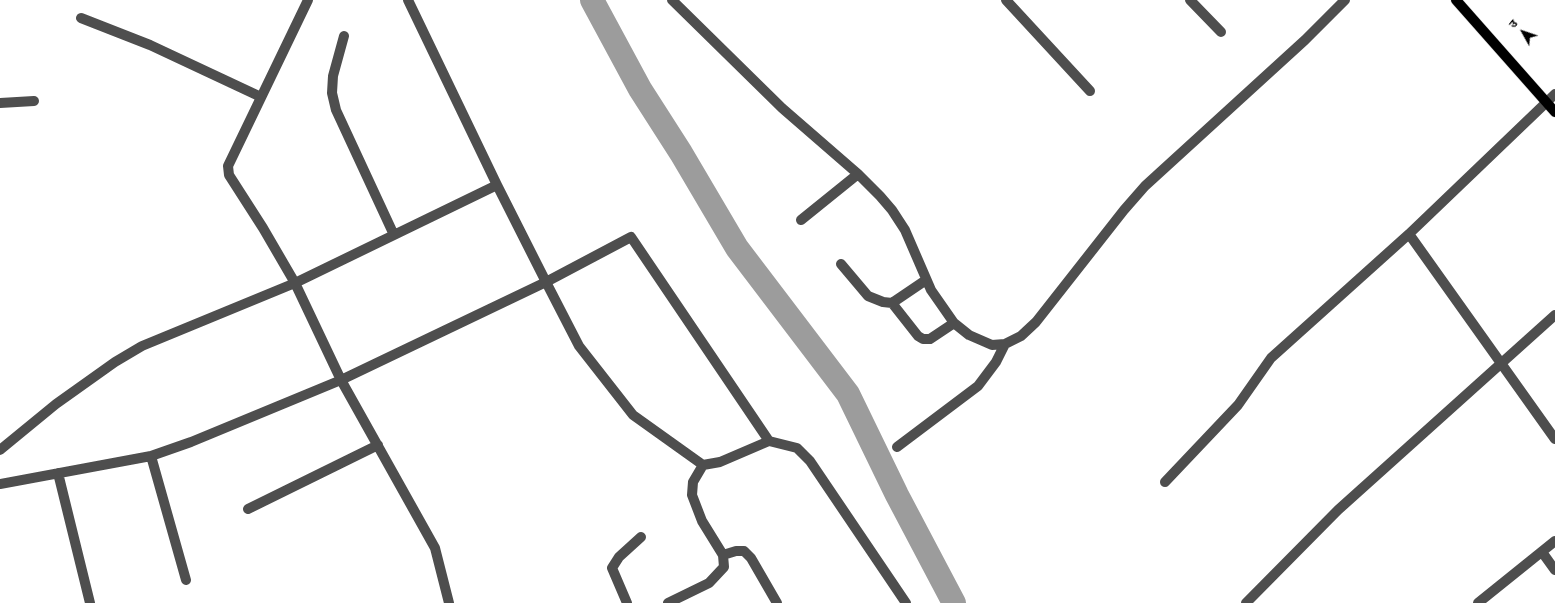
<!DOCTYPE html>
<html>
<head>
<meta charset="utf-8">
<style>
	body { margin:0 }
	#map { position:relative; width:1555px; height:603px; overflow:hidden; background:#fff; font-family:"Fira Sans Condensed","Noto Sans Devanagari",sans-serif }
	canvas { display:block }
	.north { position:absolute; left:1503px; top:12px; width:40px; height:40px; -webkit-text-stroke:3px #fff; paint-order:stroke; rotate:310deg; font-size:11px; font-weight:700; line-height:16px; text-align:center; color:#000 }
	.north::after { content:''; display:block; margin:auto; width:14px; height:18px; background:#000; clip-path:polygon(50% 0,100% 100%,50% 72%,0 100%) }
</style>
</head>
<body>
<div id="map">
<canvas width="1555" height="603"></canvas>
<div class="north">उ</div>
</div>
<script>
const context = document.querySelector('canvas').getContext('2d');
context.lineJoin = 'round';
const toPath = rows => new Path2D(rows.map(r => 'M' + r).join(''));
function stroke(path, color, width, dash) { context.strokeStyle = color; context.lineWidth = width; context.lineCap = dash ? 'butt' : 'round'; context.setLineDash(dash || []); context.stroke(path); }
stroke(toPath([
	[592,0,640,89,681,153,737,248,848,394,897,495,954,603]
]), '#9c9c9c', 24);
const major = toPath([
	[1456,0,1555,112]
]);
stroke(major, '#dbdbdb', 11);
stroke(toPath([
	[308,0,228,166,229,175,263,228,295,283,341,380,435,548,449,603],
	[672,0,782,108,858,174,880,196,892,210,905,230,931,290,954,323,969,335,992,345,1005,344,1021,336,1036,322,1124,210,1145,186,1305,40,1345,0],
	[1006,0,1090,91],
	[1190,0,1221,32],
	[81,18,150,45,261,97],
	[344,36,333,76,332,93,336,110,394,235],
	[0,103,34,101],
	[801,220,858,174],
	[1409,234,1555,439],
	[841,264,868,296,883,302,892,303,926,280],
	[892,303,918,336,923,339,930,339,954,323],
	[769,441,631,237,546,282,579,346,633,415,703,465,720,462,769,441,797,448,810,461,906,603],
	[897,447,978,386,996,362,1005,344],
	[0,450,56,404,115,362,142,346,295,283,497,185],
	[151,456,186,580],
	[58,473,90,603],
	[1165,482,1238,405,1271,358,1409,234,1555,94],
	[0,484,151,456,191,442,341,380,546,282,497,185,408,0],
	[248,509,378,445],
	[1542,552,1555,570],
	[723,555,736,551,744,551,751,558,777,603],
	[627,603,612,568,619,557,641,537],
	[668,603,709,583,724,567,723,555,702,521,692,495,693,482,703,465],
	[1246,603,1338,510,1555,315],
	[1478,603,1555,541]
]), '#4e4e4e', 10);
stroke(major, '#000', 10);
</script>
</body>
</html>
